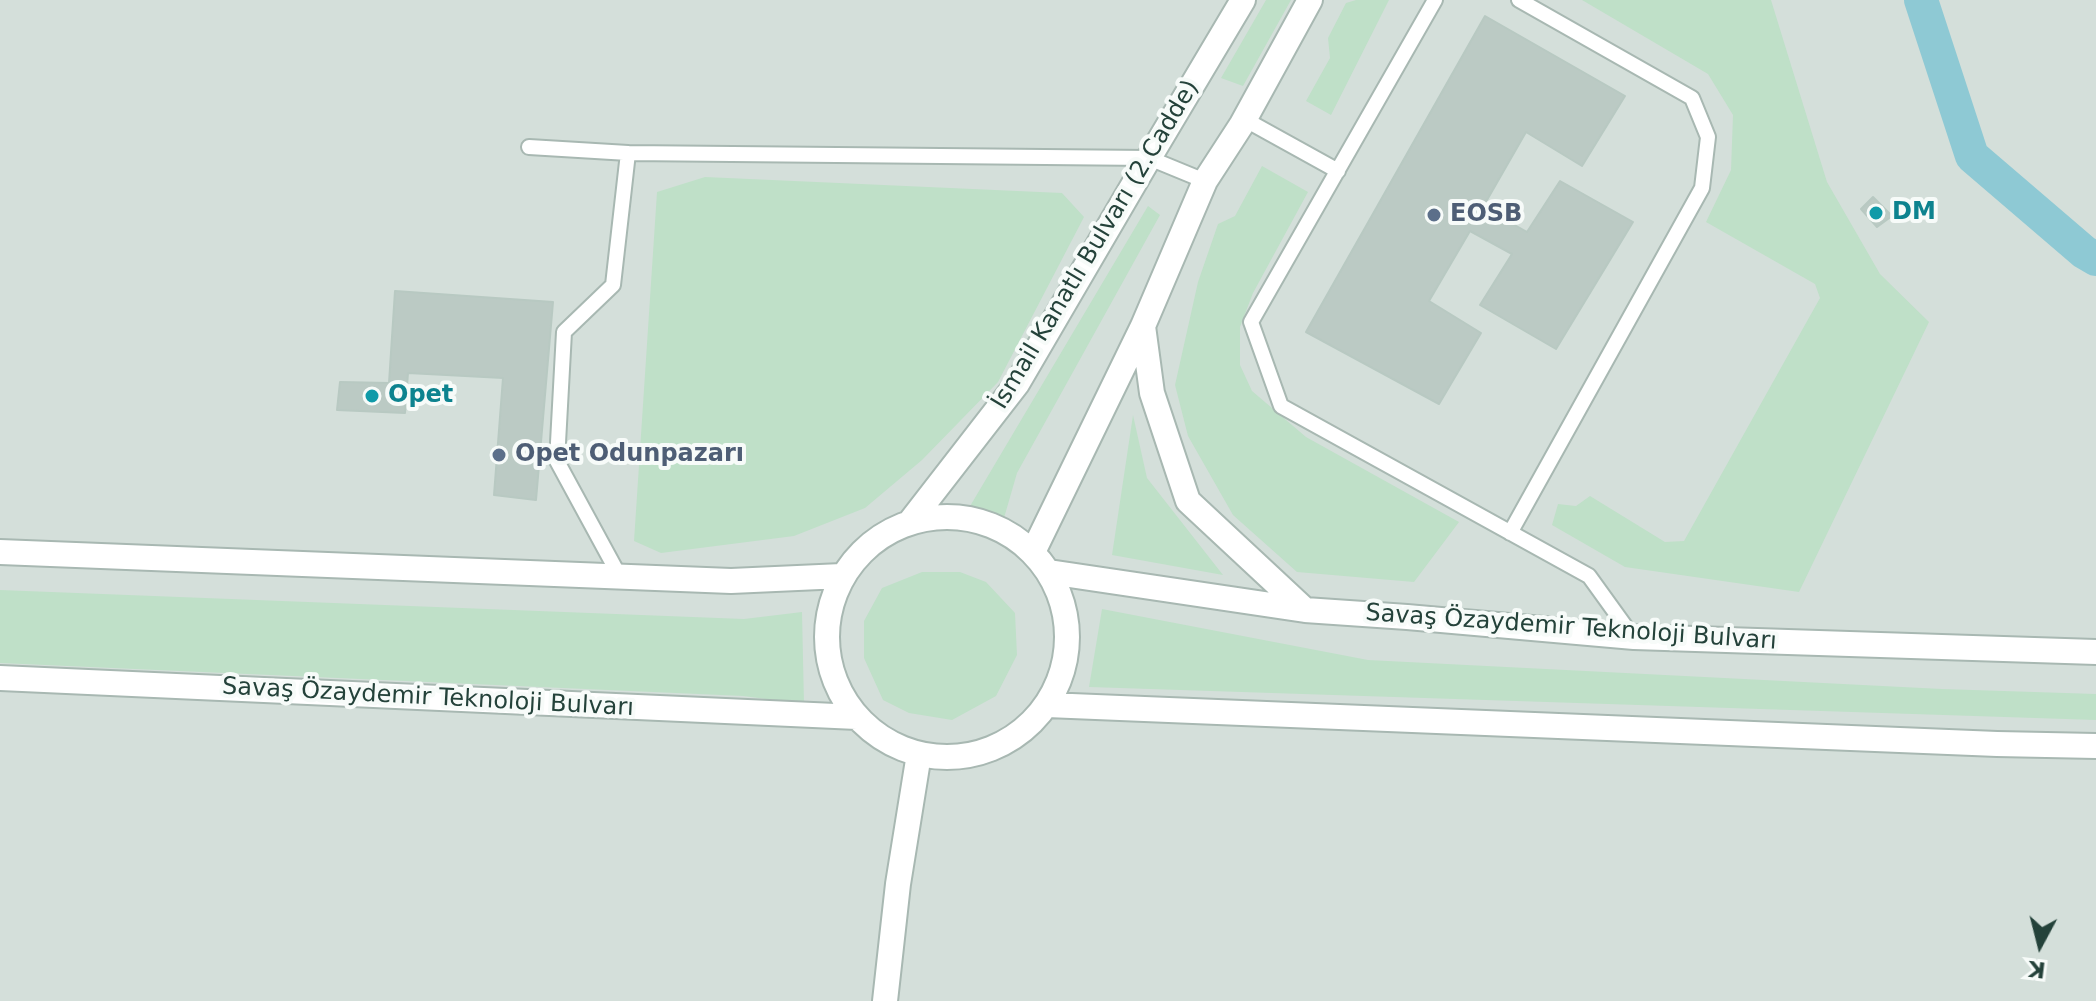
<!DOCTYPE html>
<html>
<head>
<meta charset="utf-8">
<style>
	body { margin:0 }
	#map { position:relative; width:2096px; height:1001px; overflow:hidden; background:#e6efeb; font-family:"DejaVu Sans",sans-serif }
	canvas { display:block }
	.north { position:absolute; left:2000px; top:905px; width:80px; height:80px; -webkit-text-stroke:6px #f7fbf9; paint-order:stroke; rotate:187deg; font-size:22px; font-weight:700; line-height:32px; text-align:center; color:#24423a }
	.north::after { content:''; display:block; margin:auto; width:28px; height:36px; background:#24423a; clip-path:polygon(50% 0,100% 100%,50% 72%,0 100%) }
</style>
</head>
<body>
<div id="map">
<canvas width="2096" height="1001"></canvas>
<div class="north">K</div>
</div>
<script>
const context = document.querySelector('canvas').getContext('2d');
context.lineJoin = 'round';
function paint(path, color) { context.fillStyle = color; context.fill(path, 'evenodd'); }
const toPath = rows => new Path2D(rows.map(r => 'M' + r).join(''));
function stroke(path, color, width, dash) { context.strokeStyle = color; context.lineWidth = width; context.lineCap = dash ? 'butt' : 'round'; context.setLineDash(dash || []); context.stroke(path); }
function label(font, color, halo, rows, align = 'center') {
  context.font = font + ' "DejaVu Sans",sans-serif'; context.lineWidth = 8; context.setLineDash([]); context.textBaseline = 'middle'; context.strokeStyle = halo; context.fillStyle = color; for (const [text, x, y, turn = 0] of rows) {
    context.save(); context.translate(x, y); context.rotate((+turn || 0) * Math.PI / 180); context.textAlign = isNaN(turn) ? turn : align; if (halo) context.strokeText(text, 0, 0); context.fillText(text, 0, 0); context.restore();
  }
}
paint(toPath([
	[0,0,2096,0,2096,1001,0,1001]
]), '#d4dfda');
paint(toPath([
	[1266,0,1291,0,1243,86,1221,78],
	[1356,0,1389,0,1331,115,1306,101,1330,58,1328,38,1346,3],
	[1582,0,1771,0,1827,182,1880,274,1929,322,1799,592,1625,567,1552,525,1558,504,1576,506,1590,496,1665,542,1684,541,1820,298,1815,284,1706,222,1731,170,1733,115,1708,74],
	[1262,166,1308,192,1253,293,1240,327,1240,365,1252,391,1306,437,1459,522,1414,582,1297,572,1233,515,1188,436,1175,385,1198,282,1218,224,1235,216],
	[705,177,1062,193,1084,217,998,382,922,460,865,508,794,536,661,553,634,541,657,192],
	[1148,206,1160,215,1017,473,1004,518,963,518],
	[1133,415,1147,478,1223,575,1112,555],
	[922,572,960,572,986,582,1015,613,1017,655,996,696,952,720,909,713,883,700,864,658,864,621,882,588],
	[0,590,744,619,802,612,804,704,743,696,0,663],
	[1102,609,1368,660,1942,689,2096,694,2096,720,1089,687]
]), '#bfe0c8');
stroke(toPath([
	[1921,0,1972,156,2084,252,2096,259]
]), '#8ec9d4', 34);
const building = toPath([
	[1485,16,1625,96,1582,166,1526,132,1483,207,1527,232,1560,181,1633,222,1556,349,1480,305,1512,254,1470,231,1429,301,1481,333,1439,404,1306,332,1485,16],
	[1873,197,1892,216,1877,227,1861,209,1873,197],
	[395,291,553,302,536,500,494,495,503,378,408,373,405,413,337,410,340,382,389,383,395,291]
]);
paint(building, '#bbcac4');
stroke(building, '#b8c9c2', 2);
const lane = toPath([
	[1435,0,1251,322,1281,406,1589,576,1633,637],
	[1244,119,1338,171],
	[529,147,628,153,1149,158,1205,181],
	[1510,533,1702,188,1708,137,1692,98,1519,0],
	[620,577,557,461,564,332,613,285,628,153]
]);
const street = toPath([
	[1143,326,1152,393,1188,501,1305,610],
	'827 637a120 120 0 1 1 240 0a120 120 0 1 1-240 0Z',
	[910,522,1017,384,1149,158,1243,0],
	[0,552,731,581,842,576],
	[1033,552,1143,326,1205,181,1242,124,1310,0],
	[1049,572,1305,610,1407,617,1634,637,2096,652],
	[0,678,857,717],
	[1047,705,1997,744,2096,746],
	[885,1001,898,884,919,754]
]);
stroke(lane, '#a8b8b2', 18);
stroke(street, '#a8b8b2', 28);
stroke(lane, '#fff', 14);
stroke(street, '#fff', 24);
for (const [x, y, r, color] of [
	[1876,213,8,"#0f9aa8"],
	[1434,215,8,"#5c6f8a"],
	[372,396,8,"#0f9aa8"],
	[499,455,8,"#5c6f8a"]
]) { const dot = new Path2D(); dot.arc(x, y, r, 0, 2 * Math.PI); context.fillStyle = color; context.fill(dot); stroke(dot, '#f7fbf9', 3); }
label('bold 24px', '#0d838f', '#f7fbf9', [
	["DM",1892,213],
	["Opet",388,396]
], 'left');
label('bold 24px', '#4e5e75', '#f7fbf9', [
	["EOSB",1450,215],
	["Opet Odunpazarı",515,455]
], 'left');
label('24px', '#24423a', '#f7fbf9', [
	["İsmail Kanatlı Bulvarı (2.Cadde)",1096,245,-59],
	["Savaş Özaydemir Teknoloji Bulvarı",1571,628,4],
	["Savaş Özaydemir Teknoloji Bulvarı",428,698,3]
]);
</script>
</body>
</html>
